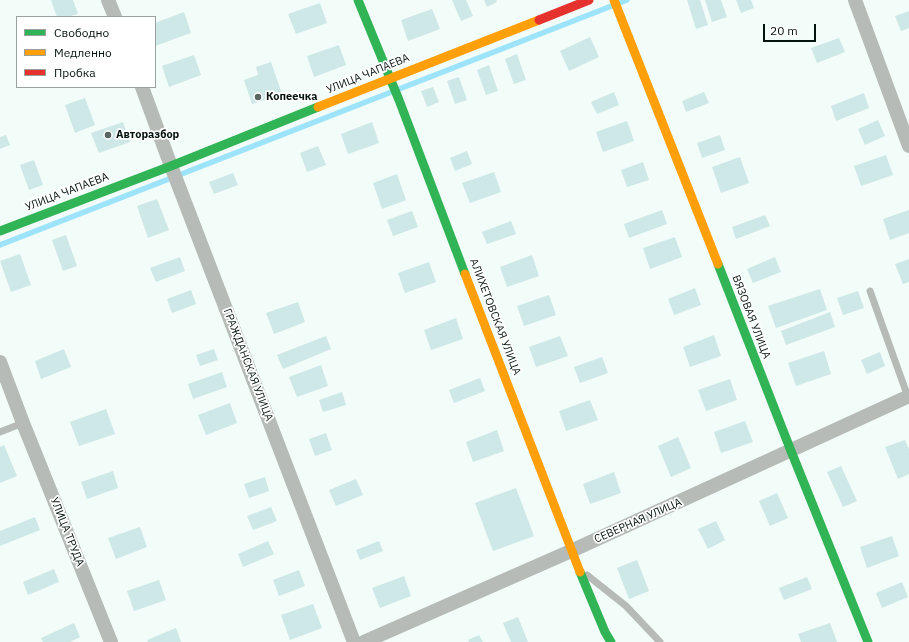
<!DOCTYPE html>
<html>
<head>
<meta charset="utf-8">
<style>
	body { margin:0 }
	#map { position:relative; width:909px; height:642px; overflow:hidden; background:#f2fcf8; font-family:"IBM Plex Sans",sans-serif }
	canvas { display:block }
	.legend { position:absolute; left:16px; top:16px; width:140px; height:72px; box-sizing:border-box; background:#fff; border:1px solid #9ba19f; margin:0; padding:5px 7px; list-style:none; font-size:12px; color:#05130f }
	.legend li { display:flex; align-items:center; gap:8px; height:20px }
	.legend b { width:20px; border:1px solid #9ba19f }
	.scale { position:absolute; left:763px; top:24px; width:53px; height:18px; box-sizing:border-box; border:2px solid #05130f; border-top:0; padding-left:5px; font-size:12px; line-height:14px; white-space:nowrap; color:#05130f; -webkit-text-stroke:3px #fff; paint-order:stroke }
</style>
</head>
<body>
<div id="map">
<canvas width="909" height="642"></canvas>
<ul class="legend">
<li><b style="height:5px;background:#30b455"></b>Свободно</li>
<li><b style="height:5px;background:#ff9f0a"></b>Медленно</li>
<li><b style="height:5px;background:#e5322d"></b>Пробка</li>
</ul>
<div class="scale">20 m</div>
</div>
<script>
const context = document.querySelector('canvas').getContext('2d');
context.lineJoin = 'round';
const toPath = rows => new Path2D(rows.map(r => 'M' + r).join(''));
function stroke(path, color, width, dash) { context.strokeStyle = color; context.lineWidth = width; context.lineCap = dash ? 'butt' : 'round'; context.setLineDash(dash || []); context.stroke(path); }
function paint(path, color) { context.fillStyle = color; context.fill(path, 'evenodd'); }
function label(font, color, halo, rows, align = 'center') {
  context.font = font + ' "IBM Plex Sans",sans-serif'; context.lineWidth = 3.5; context.setLineDash([]); context.textBaseline = 'middle'; context.strokeStyle = halo; context.fillStyle = color; for (const [text, x, y, turn = 0] of rows) {
    context.save(); context.translate(x, y); context.rotate((+turn || 0) * Math.PI / 180); context.textAlign = isNaN(turn) ? turn : align; if (halo) context.strokeText(text, 0, 0); context.fillText(text, 0, 0); context.restore();
  }
}
stroke(toPath([
	[0,245,627,0]
]), '#9de4fb', 5.5);
paint(toPath([
	[51,0,73,0,78,14,67,17,57,17],
	[452,0,466,0,473,16,461,21],
	[484,0,496,0,497,2,487,7],
	[687,0,700,0,708,25,696,29],
	[705,0,721,0,727,17,712,22],
	[736,0,751,0,754,8,741,13],
	[320,3,327,23,296,34,288,14],
	[432,9,440,29,408,41,401,20],
	[909,11,909,28,901,31,895,16],
	[184,12,191,33,155,46,155,23],
	[590,37,599,57,569,71,560,51],
	[839,38,845,52,817,63,811,48],
	[339,45,346,65,314,77,307,56],
	[517,54,526,80,514,84,505,59],
	[194,55,201,75,169,87,162,66],
	[271,62,282,94,252,104,244,80,258,75,256,67],
	[489,65,498,91,486,95,477,70],
	[459,77,467,100,455,104,447,81],
	[433,87,439,102,427,107,421,91],
	[614,92,619,105,597,114,591,102],
	[704,92,709,103,686,112,682,101],
	[864,93,869,108,836,121,831,106],
	[85,98,95,125,75,133,65,105],
	[878,120,885,136,865,145,858,129],
	[627,121,634,141,603,152,596,132],
	[123,122,130,142,99,153,91,133],
	[372,122,379,143,348,154,341,134],
	[6,135,10,145,0,149,0,137],
	[720,135,725,150,702,158,697,143],
	[318,146,326,165,307,172,300,153],
	[467,151,472,164,455,171,450,158],
	[886,155,893,175,861,186,854,166],
	[740,157,749,183,721,193,712,167],
	[34,160,43,185,29,190,20,165],
	[643,162,649,180,627,187,621,170],
	[494,172,501,192,470,203,462,183],
	[233,173,238,185,214,194,209,182],
	[397,174,406,200,382,209,373,183],
	[157,199,169,230,148,238,137,206],
	[662,210,667,224,629,238,624,224],
	[909,210,909,233,890,240,883,219],
	[412,211,418,227,393,236,387,220],
	[765,215,770,226,736,239,732,227],
	[511,221,516,234,487,244,482,232],
	[66,235,77,266,63,271,52,240],
	[675,237,682,257,650,269,643,248],
	[20,254,31,285,11,292,0,261],
	[532,255,539,276,507,287,500,267],
	[180,257,185,271,156,282,150,268],
	[775,257,781,272,753,283,747,269],
	[909,259,909,282,903,284,895,264],
	[429,262,436,282,405,293,398,273],
	[695,288,701,305,674,315,668,299],
	[820,289,827,310,776,328,768,306],
	[191,290,196,304,172,313,167,299],
	[858,291,864,308,843,315,837,298],
	[549,295,556,315,524,326,517,306],
	[298,302,305,322,274,334,266,313],
	[830,312,835,327,786,345,781,331],
	[456,318,463,339,431,350,424,330],
	[714,335,721,356,690,367,683,347],
	[326,336,331,349,283,369,277,355],
	[560,336,568,356,536,367,529,347],
	[64,349,71,367,41,379,35,361],
	[214,349,218,360,200,366,196,355],
	[824,351,831,374,796,386,788,363],
	[880,352,885,366,867,374,861,360],
	[602,357,608,373,580,383,574,367],
	[321,365,328,386,297,397,289,377],
	[222,372,227,387,193,399,188,384],
	[480,378,485,391,454,403,449,390],
	[730,379,737,400,706,411,698,390],
	[342,392,346,405,323,412,319,400],
	[590,400,598,420,566,431,559,411],
	[230,403,237,423,206,435,198,415],
	[106,409,115,434,79,446,70,422],
	[745,421,753,442,721,453,714,432],
	[497,430,504,451,473,462,466,442],
	[326,433,332,450,315,456,309,439],
	[678,437,691,468,671,477,658,446],
	[905,440,909,449,909,474,898,479,885,447],
	[4,445,17,476,0,483,0,447],
	[841,466,857,501,843,507,827,472],
	[113,471,118,488,87,499,81,482],
	[614,472,621,493,590,504,583,484],
	[265,477,269,491,249,498,244,484],
	[356,479,363,495,336,506,329,490],
	[516,488,534,536,493,551,475,503],
	[777,493,788,518,770,526,759,501],
	[271,507,277,521,253,530,247,516],
	[35,517,40,530,0,546,0,531],
	[716,521,725,540,708,549,698,529],
	[140,527,147,547,116,559,108,538],
	[892,536,899,556,867,568,860,547],
	[268,541,274,554,243,567,238,554],
	[379,541,383,551,360,560,356,550],
	[637,560,649,591,629,599,617,568],
	[54,569,59,582,28,595,23,582],
	[299,570,305,586,279,596,273,580],
	[404,576,411,596,380,608,372,588],
	[807,577,812,589,784,600,779,588],
	[159,580,166,600,134,611,127,591],
	[902,582,908,597,882,608,876,593],
	[313,604,322,628,290,640,281,615],
	[518,617,528,642,511,642,503,623],
	[74,623,80,637,70,642,43,642,41,638],
	[830,623,837,642,801,642,798,634],
	[176,628,181,642,148,642,147,640],
	[479,635,483,642,469,642,468,640]
]), '#cee8e7');
stroke(toPath([
	[870,291,908,397],
	[0,432,23,423],
	[587,575,626,606,660,642]
]), '#b6bbb7', 7);
stroke(toPath([
	[108,0,115,17],
	[855,0,909,146],
	[142,87,171,166,354,642],
	[0,362,23,423,111,642],
	[364,642,571,551,909,396]
]), '#b6bbb7', 14);
stroke(toPath([
	[358,0,399,100,465,274],
	[0,231,171,166,318,107],
	[718,264,791,451,868,642],
	[580,572,605,632,611,642]
]), '#30b455', 9);
stroke(toPath([
	[614,0,718,264],
	[318,107,539,20],
	[465,274,580,572]
]), '#ff9f0a', 9);
stroke(toPath([
	[539,20,589,0]
]), '#e5322d', 9);
for (const [x, y, r, color] of [
	[258,97,4,"#586561"],
	[108,135,4,"#586561"]
]) { const dot = new Path2D(); dot.arc(x, y, r, 0, 2 * Math.PI); context.fillStyle = color; context.fill(dot); stroke(dot, '#fff', 1.5); }
label('11px', '#05130f', '#fff', [
	["УЛИЦА ЧАПАЕВА",368,74,-22],
	["УЛИЦА ЧАПАЕВА",67,192,-21],
	["АЛИХЕТОВСКАЯ УЛИЦА",495,317,69],
	["ВЯЗОВАЯ УЛИЦА",751,317,69],
	["ГРАЖДАНСКАЯ УЛИЦА",248,365,69],
	["СЕВЕРНАЯ УЛИЦА",638,521,-24],
	["УЛИЦА ТРУДА",67,532,68]
]);
label('bold 11px', '#05130f', '#fff', [
	["Копеечка",266,97],
	["Авторазбор",116,135]
], 'left');
</script>
</body>
</html>
